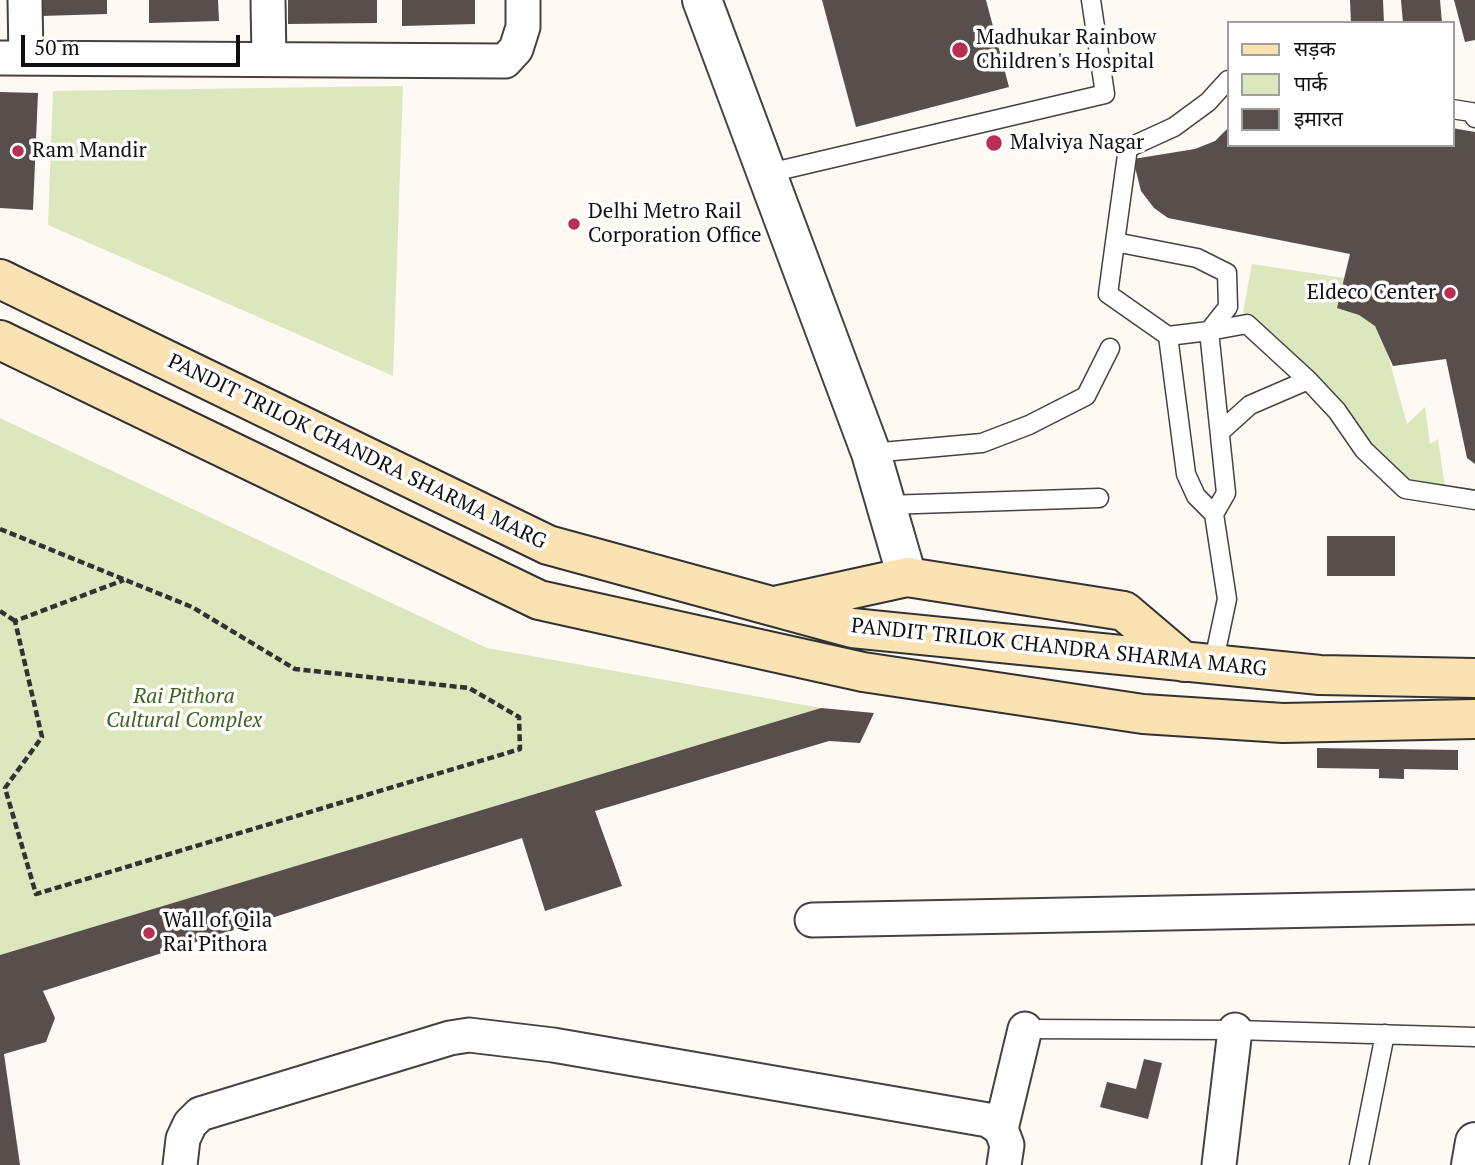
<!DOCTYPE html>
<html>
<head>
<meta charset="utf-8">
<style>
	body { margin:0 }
	#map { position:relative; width:1475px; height:1165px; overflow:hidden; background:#fef9f3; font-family:"PT Serif","Noto Sans Devanagari",serif }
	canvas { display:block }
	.legend { position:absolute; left:1227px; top:21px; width:228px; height:126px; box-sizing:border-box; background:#fff; border:2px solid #9f9f9f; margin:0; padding:9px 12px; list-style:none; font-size:21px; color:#101010 }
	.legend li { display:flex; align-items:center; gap:14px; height:35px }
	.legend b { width:35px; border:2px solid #9f9f9f }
	.scale { position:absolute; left:21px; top:35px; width:219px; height:32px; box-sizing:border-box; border:4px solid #101010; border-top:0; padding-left:9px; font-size:21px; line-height:24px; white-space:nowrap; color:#101010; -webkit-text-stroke:5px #fff; paint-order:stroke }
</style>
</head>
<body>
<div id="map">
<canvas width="1475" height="1165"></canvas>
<ul class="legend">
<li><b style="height:9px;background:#fae2b2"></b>सड़क</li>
<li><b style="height:19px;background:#dde7be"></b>पार्क</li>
<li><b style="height:19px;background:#584e4c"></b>इमारत</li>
</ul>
<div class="scale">50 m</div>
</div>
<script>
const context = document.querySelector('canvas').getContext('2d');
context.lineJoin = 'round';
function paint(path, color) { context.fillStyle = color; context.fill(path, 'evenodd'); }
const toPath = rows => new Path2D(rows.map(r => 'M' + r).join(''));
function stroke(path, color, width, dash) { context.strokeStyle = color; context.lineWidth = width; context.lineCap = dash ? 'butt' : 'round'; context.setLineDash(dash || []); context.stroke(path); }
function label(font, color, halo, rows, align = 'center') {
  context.font = font + ' "PT Serif",serif'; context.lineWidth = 7; context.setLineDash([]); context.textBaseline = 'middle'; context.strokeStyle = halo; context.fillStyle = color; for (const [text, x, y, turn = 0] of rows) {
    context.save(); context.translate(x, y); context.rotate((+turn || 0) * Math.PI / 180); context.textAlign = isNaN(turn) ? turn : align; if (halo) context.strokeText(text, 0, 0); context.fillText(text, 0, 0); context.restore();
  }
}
paint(toPath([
	[403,86,393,376,48,225,53,91],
	[1252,264,1344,278,1359,315,1375,326,1384,341,1407,424,1425,407,1430,444,1438,439,1446,494,1391,482,1348,417,1243,312],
	[0,418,487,648,821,708,0,955]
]), '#dde7be');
paint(toPath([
	[40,0,107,0,107,14,41,16],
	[149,0,218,0,219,21,149,23],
	[288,0,377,0,377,23,288,24],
	[402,0,475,0,475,24,402,26],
	[822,0,986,0,1009,87,856,127],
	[1350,0,1383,0,1384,23,1351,23],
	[1401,0,1440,0,1442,23,1403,23],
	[1454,0,1475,0,1475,40,1465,42],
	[0,92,38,93,33,210,0,208],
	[1228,128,1228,145,1452,145,1452,128,1475,132,1475,464,1467,458,1446,359,1393,366,1375,326,1359,315,1337,308,1350,254,1168,218,1154,208,1141,191,1133,159,1195,149,1215,141],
	[1327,536,1395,536,1395,576,1327,576],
	[821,708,874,713,860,743,829,741,595,811,622,886,545,911,522,838,43,991,55,1018,46,1042,4,1054,20,1165,0,1165,0,955],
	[1317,748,1458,750,1458,770,1404,769,1404,779,1379,778,1379,769,1317,768],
	[1144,1059,1162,1063,1148,1119,1100,1107,1107,1082,1136,1089]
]), '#584e4c');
const service = toPath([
	[1452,109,1471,112,1475,118],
	[769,173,1105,94,1091,0],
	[1115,242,1128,148,1174,127,1208,102,1228,80],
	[1209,331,1228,307,1227,273,1197,258,1115,242,1108,294,1168,336,1209,331,1226,493,1214,514],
	[1209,331,1247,324,1308,380,1337,411,1364,450,1405,489,1475,500],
	[1168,336,1186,474,1196,496,1214,514,1227,599,1213,665],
	[1220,432,1250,405,1308,380],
	[871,453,982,443,1029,425,1086,396,1110,348],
	[886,505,1099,498],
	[1025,1029,1235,1030,1475,1037],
	[1359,1165,1385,1034]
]);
const minor = toPath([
	[25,0,26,58],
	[268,0,269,59],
	[0,58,505,61,516,49,523,27,523,0],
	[812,920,1475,907],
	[1001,1129,1025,1029],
	[180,1165,183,1139,190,1124,200,1114,450,1038,469,1035,553,1045,988,1120,1001,1129,1007,1145,1004,1165],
	[1219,1165,1235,1030]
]);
const tertiary = toPath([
	[702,0,871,453,907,577],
	[1471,1165,1475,1142]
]);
const secondary = toPath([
	[0,279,548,545,852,628,1320,675,1475,678],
	[0,340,539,600,863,672,1143,714,1283,723,1475,719],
	[779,605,907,577,1124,611,1184,662]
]);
stroke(service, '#434343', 21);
stroke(minor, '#434343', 37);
stroke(tertiary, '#434343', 42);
stroke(secondary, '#323232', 42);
stroke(toPath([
	[0,529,192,607,295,669,469,688,519,717,520,749,36,894,5,788,42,737,15,621,124,580],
	[0,611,15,621]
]), '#323232', 4.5, [7, 3.5]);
stroke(service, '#fff', 18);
stroke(minor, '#fff', 33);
stroke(tertiary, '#fff', 38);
stroke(secondary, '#fae2b2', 38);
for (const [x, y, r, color] of [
	[960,50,9,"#b82f54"],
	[994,143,9,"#b82f54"],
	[18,151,7,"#b82f54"],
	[574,224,7,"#b82f54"],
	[1450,293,7,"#b82f54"],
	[149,933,7,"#b82f54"]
]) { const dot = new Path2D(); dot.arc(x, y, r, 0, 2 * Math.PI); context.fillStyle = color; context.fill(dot); stroke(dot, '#fff', 2.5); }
label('21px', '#101010', '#fff', [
	["Madhukar Rainbow",976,38],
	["Children's Hospital",976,62],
	["Malviya Nagar",1010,143],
	["Ram Mandir",32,151],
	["Delhi Metro Rail",588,212],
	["Corporation Office",588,236],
	["Eldeco Center",1436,293,"right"],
	["Wall of Qila",163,921],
	["Rai Pithora",163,945]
], 'left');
label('21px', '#101010', '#fff', [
	["PANDIT TRILOK CHANDRA SHARMA MARG",357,452,26],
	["PANDIT TRILOK CHANDRA SHARMA MARG",1059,648,6]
]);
label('italic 21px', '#3f6423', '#fff', [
	["Rai Pithora",184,697],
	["Cultural Complex",184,721]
]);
</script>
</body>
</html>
